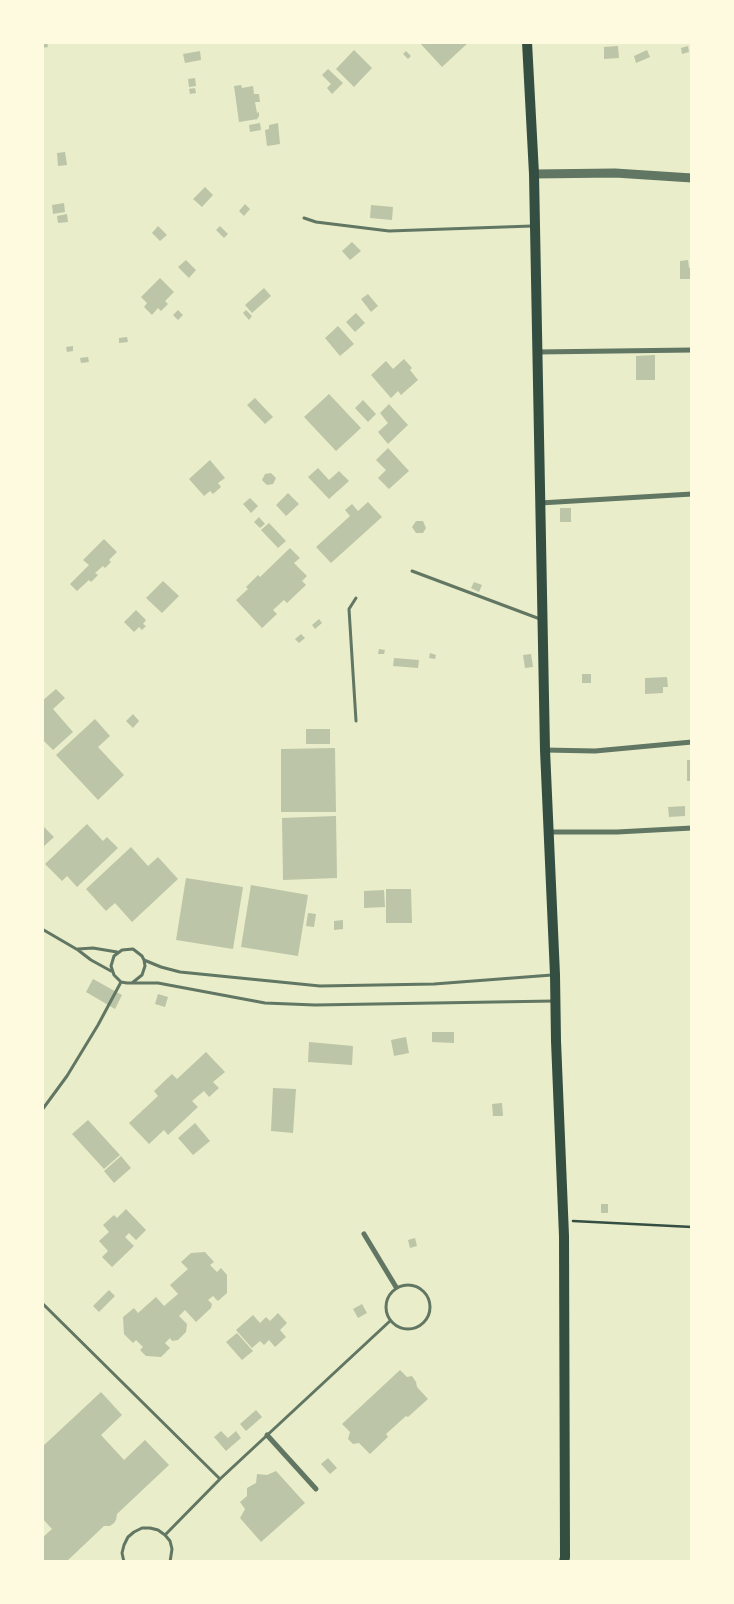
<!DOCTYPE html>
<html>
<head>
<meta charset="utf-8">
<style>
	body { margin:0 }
	#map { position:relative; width:734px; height:1604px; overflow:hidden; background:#e9edc9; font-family:Literata,serif }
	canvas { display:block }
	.frame { position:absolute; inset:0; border:44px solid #fefae0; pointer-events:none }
</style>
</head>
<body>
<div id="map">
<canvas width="734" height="1604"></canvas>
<div class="frame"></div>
</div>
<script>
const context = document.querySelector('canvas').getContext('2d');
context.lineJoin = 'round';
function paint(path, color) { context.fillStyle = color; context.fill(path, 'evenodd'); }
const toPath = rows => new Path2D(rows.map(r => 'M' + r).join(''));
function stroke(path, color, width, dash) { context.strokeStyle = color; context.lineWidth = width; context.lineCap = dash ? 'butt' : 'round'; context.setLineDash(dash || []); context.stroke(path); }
paint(toPath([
	[42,42,47,42,48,47,42,48],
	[419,42,469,42,442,67],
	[618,46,619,58,604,59,604,47],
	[688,46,689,52,682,54,681,48],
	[354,50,372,68,354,87,336,69],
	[647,50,650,57,636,63,634,56],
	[200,51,201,60,185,63,183,54],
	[406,51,411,56,408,59,403,54],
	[328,69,343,83,332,94,327,88,331,84,322,75],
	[195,78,196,86,189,87,188,79],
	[241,85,242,88,253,86,254,94,259,94,260,102,255,102,257,113,259,112,259,117,257,118,258,119,239,122,234,86],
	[195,88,196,93,190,94,189,89],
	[260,123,261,130,250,132,249,125],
	[278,123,280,144,267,146,265,130,269,129,269,125],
	[65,152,67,165,58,166,57,153],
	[205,187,213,195,202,207,193,199],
	[64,203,65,212,53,214,52,205],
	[245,204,250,209,244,216,239,211],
	[371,205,393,207,392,220,370,218],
	[67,214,68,222,58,223,57,216],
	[158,226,167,235,160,241,152,233],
	[220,226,228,234,224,238,216,230],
	[352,242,361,251,350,260,342,251],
	[186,260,196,270,189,278,178,267],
	[688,260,689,268,692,268,690,279,680,279,680,261],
	[160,278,174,292,165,301,168,304,161,311,158,308,152,315,144,307,147,303,141,297],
	[264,288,271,296,252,313,245,305],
	[368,294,378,306,371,312,361,299],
	[178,310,183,315,178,320,173,315],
	[246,310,252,316,249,320,243,313],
	[356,313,365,323,355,332,346,322],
	[338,326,354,344,340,356,325,338],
	[127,337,128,342,119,343,119,338],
	[73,346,73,351,67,352,66,347],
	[655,355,655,380,636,380,636,356],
	[88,357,89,362,81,363,80,358],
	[404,359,412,368,410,370,418,380,401,395,398,391,391,398,371,375,386,361,393,369],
	[329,394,361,428,336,451,304,417],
	[255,398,273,417,265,424,247,405],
	[363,400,376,414,368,422,355,408],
	[389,404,408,425,388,444,378,432,388,423,380,413],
	[388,448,409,471,389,489,378,478,386,470,376,460],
	[210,460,225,478,218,483,221,487,213,494,210,491,204,496,189,479],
	[318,468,329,480,339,471,349,481,329,499,308,477],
	[271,473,276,478,273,484,267,485,262,480,265,474],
	[288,493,299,504,286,516,276,505],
	[250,498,258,506,251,513,243,504],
	[368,502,382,517,331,563,316,547,350,516,345,510,352,504,358,511],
	[560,508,571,508,571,522,560,522],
	[259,517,265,524,260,528,254,522],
	[416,521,423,521,426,528,423,533,416,533,412,527],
	[269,523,286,541,278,548,261,530],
	[104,539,117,552,109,560,111,562,105,568,103,566,95,573,98,575,91,582,89,580,77,591,70,584,89,565,83,560],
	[290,548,300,558,294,563,307,576,302,581,306,585,287,603,284,600,273,610,277,614,262,628,236,600,248,589,246,587,258,575,260,577],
	[163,581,179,596,162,613,146,598],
	[474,582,482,585,479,592,471,588],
	[136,610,146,620,143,624,146,626,142,630,139,627,134,632,124,622],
	[319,619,322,623,315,629,312,625],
	[301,634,305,638,299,643,295,639],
	[379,649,385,650,384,654,378,654],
	[430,653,436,655,435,659,429,658],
	[531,654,533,667,525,668,523,655],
	[394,658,419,660,418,668,393,666],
	[582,674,591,674,591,683,582,683],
	[667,677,668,687,663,687,663,693,645,694,645,678],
	[56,689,65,698,53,709,73,732,53,750,42,739,42,701],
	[133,714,139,721,133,728,126,721],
	[95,719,110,736,98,747,124,775,98,800,56,755],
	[306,729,330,729,330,744,306,744],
	[335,748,336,812,281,812,281,749],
	[687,760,692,760,692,781,687,781],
	[685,806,685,816,669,817,668,807],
	[336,816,337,878,283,880,282,818],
	[87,824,103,841,107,837,118,848,77,887,67,876,62,881,45,864],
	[42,825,54,837,42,848],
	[131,847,148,866,158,857,178,879,132,922,115,903,106,911,86,889],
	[186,878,243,887,233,949,176,940],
	[251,885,308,895,298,956,241,947],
	[386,889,411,889,412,923,386,923],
	[384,890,385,907,364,908,364,891],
	[308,913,316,914,314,927,306,926],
	[343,920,343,929,334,930,334,921],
	[93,979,122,995,115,1009,86,992],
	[158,994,168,997,165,1007,155,1004],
	[432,1032,454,1032,454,1043,432,1042],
	[406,1037,409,1053,394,1056,391,1040],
	[309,1042,353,1046,352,1065,308,1062],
	[206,1052,225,1072,213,1082,219,1088,209,1097,204,1091,192,1101,198,1107,168,1135,164,1130,149,1144,129,1123,158,1096,154,1091,172,1074,177,1079],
	[273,1088,296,1089,293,1133,271,1131],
	[502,1103,503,1116,493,1116,492,1104],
	[88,1120,120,1155,104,1169,72,1134],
	[195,1123,210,1141,193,1155,178,1138],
	[121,1156,131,1168,114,1183,104,1171],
	[601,1204,608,1204,608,1213,601,1213],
	[126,1209,146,1230,136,1240,129,1233,125,1237,134,1246,112,1267,102,1257,108,1251,99,1241,109,1232,103,1225,114,1215,117,1218],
	[415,1238,417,1246,410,1248,408,1240],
	[205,1252,214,1262,210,1265,217,1272,221,1268,227,1275,227,1293,218,1301,213,1296,208,1300,212,1304,211,1308,196,1322,185,1310,179,1316,187,1324,186,1332,178,1340,172,1341,170,1338,165,1343,170,1348,161,1357,146,1356,140,1350,143,1347,136,1340,133,1343,124,1334,123,1317,134,1308,138,1313,156,1297,164,1306,178,1294,170,1285,188,1269,181,1262,191,1253],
	[109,1290,115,1296,99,1312,93,1306],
	[362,1304,367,1313,358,1318,353,1309],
	[278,1313,287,1323,280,1330,286,1337,275,1347,269,1340,264,1345,260,1341,252,1348,236,1330,253,1315,260,1323,266,1317,270,1321],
	[237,1333,253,1351,242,1360,226,1342],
	[400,1370,407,1377,412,1376,416,1382,417,1387,428,1399,408,1417,406,1416,386,1434,388,1437,370,1454,359,1443,353,1444,348,1439,350,1432,342,1424],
	[101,1392,122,1415,101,1435,124,1460,145,1440,169,1465,117,1514,116,1520,114,1523,110,1526,104,1526,66,1562,42,1562,42,1538,52,1529,42,1518,42,1447],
	[256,1410,262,1417,246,1431,240,1424],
	[221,1431,228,1438,236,1431,241,1438,226,1451,214,1437],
	[328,1458,337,1468,330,1474,321,1464],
	[276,1471,305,1503,261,1542,240,1518,245,1509,240,1502,247,1496,247,1488,256,1483,257,1474,267,1475]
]), '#bcc5a7');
stroke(toPath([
	[573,1221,692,1227]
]), '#344e41', 2.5);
stroke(toPath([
	[304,218,316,222,389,231,532,226],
	[412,571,540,619],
	[356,598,349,609,356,721],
	[42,929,78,950,91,960,111,971],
	[78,949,93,948,117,952],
	[144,960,161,967,180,972,320,986,434,984,552,975],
	[132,983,142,975,145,966,144,960,142,956,133,949,122,950,114,956,111,966,114,975,121,982,127,983,158,983,265,1003,315,1005,554,1001],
	[42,1110,67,1076,98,1025,121,982],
	'386 1307a22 22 0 1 1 44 0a22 22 0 1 1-44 0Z',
	[42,1303,220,1479],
	[165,1535,220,1479,390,1321],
	[124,1562,122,1553,124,1545,128,1537,134,1532,142,1528,150,1528,158,1530,165,1535,170,1541,172,1549,170,1562]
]), '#617663', 3);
stroke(toPath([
	[537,352,692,350],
	[540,503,692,494],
	[545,750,595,751,692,742],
	[549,832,617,832,692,828],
	[364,1234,396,1287],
	[267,1435,316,1489]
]), '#617663', 5);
stroke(toPath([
	[534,174,615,173,692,178]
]), '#617663', 9);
stroke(toPath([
	[527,42,534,174,545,750,555,975,556,1041,564,1236,565,1557,564,1562]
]), '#344e41', 10);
</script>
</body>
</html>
